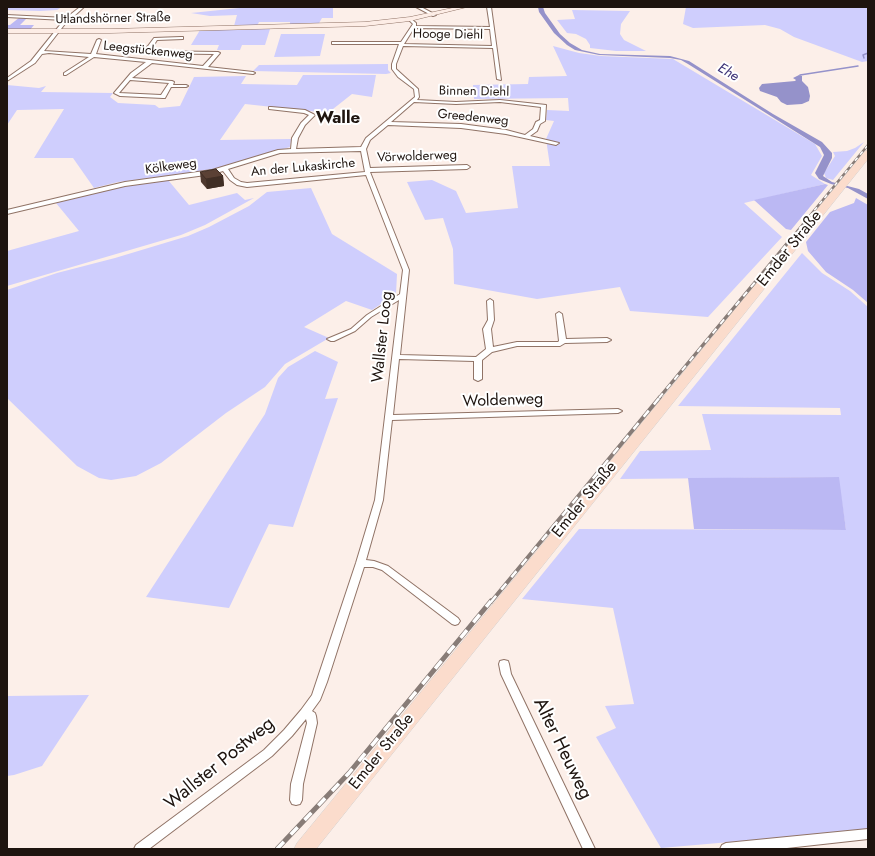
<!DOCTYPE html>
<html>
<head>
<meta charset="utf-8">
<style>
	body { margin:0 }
	#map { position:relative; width:875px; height:856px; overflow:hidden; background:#fcefe9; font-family:Jost,sans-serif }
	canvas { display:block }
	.frame { position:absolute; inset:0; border:8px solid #1e140f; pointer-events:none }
</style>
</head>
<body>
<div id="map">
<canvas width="875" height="856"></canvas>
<div class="frame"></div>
</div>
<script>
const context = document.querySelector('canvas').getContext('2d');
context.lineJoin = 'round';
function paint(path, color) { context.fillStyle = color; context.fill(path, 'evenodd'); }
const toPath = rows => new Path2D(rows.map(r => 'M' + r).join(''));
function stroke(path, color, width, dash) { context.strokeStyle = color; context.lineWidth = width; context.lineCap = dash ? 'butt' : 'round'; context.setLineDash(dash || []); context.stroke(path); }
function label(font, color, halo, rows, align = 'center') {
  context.font = font + ' Jost,sans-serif'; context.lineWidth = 4; context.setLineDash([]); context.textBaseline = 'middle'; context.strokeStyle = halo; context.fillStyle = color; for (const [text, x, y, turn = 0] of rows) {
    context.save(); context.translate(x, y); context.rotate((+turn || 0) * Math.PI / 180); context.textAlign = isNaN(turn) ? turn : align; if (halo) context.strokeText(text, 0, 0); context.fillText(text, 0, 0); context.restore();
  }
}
paint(toPath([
	[7,7,62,7,57,10,40,11,7,10],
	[249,7,333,7,333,18,322,18,318,25,290,26,290,22,259,22,257,26,234,26,237,15,210,16,191,13],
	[686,7,868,7,868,61,862,62,794,37,780,29,765,25,693,28,683,24],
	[572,10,630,11,621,24,620,34,624,40,646,51,616,51,590,48,590,45,586,39,576,34,567,33,557,20,575,19],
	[270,29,265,45,242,45,240,50,217,50,219,45,191,45,200,30],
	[281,34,325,34,320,56,274,57],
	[553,46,579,53,601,56,673,59,815,144,822,156,811,175,825,184,744,203,782,237,708,317,630,311,620,287,537,299,454,284,453,249,443,218,425,220,407,182,432,180,456,191,466,213,518,208,512,166,550,166,546,139,554,121,546,120,547,110,569,111,568,98,474,99,473,85,528,84,529,77,567,76],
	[388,64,388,70,391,73,386,74,253,71,259,65],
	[303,75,376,75,372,97,352,94,328,113,245,104,220,140,291,139,290,147,208,171,118,182,94,188,73,158,34,158,64,109,17,110,7,125,7,85,39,88,46,86,41,92,113,93,110,97,118,103,155,105,159,108,180,106,194,77,246,76,241,84,297,85],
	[864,142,833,180,826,178,824,173,835,156,833,152,847,151,855,148],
	[168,180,189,205,237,193,245,200,254,198,205,225,181,235,7,286,7,251,79,231,56,203,122,187],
	[311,188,332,234,397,274,396,294,372,310,346,301,304,327,329,338,285,364,265,387,226,413,161,463,136,476,111,480,99,478,77,466,7,398,7,290,57,273,115,258,188,236,209,227,249,206,267,192],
	[802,253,822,273,850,291,868,307,868,830,661,848,596,737,616,728,605,706,634,704,613,608,522,599,579,529,846,530,838,477,620,479,640,451,711,450,702,414,841,415,840,408,678,406],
	[315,351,338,362,325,399,338,398,293,527,269,524,229,608,146,597,265,414,278,378,288,367],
	[89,695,42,766,14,775,7,776,7,696]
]), '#cfcefd');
paint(toPath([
	[20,17,27,18,20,25,34,25,29,31,7,30,7,25,10,25],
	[825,184,828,185,791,230,786,229,754,200],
	[856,198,868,205,868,303,853,290,826,272,808,251,806,242,830,212,854,203],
	[839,477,846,530,694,529,688,478]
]), '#bbb8f3');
paint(toPath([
	[538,7,543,7,545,13,560,34,570,43,582,50,600,54,670,56,689,61,773,114,822,142,832,153,832,158,823,176,832,182,859,189,868,194,868,199,848,188,831,184,819,179,815,173,824,155,820,147,688,64,681,60,670,58,599,55,575,50,567,45,554,33,539,12],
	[799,75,802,76,802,81,808,87,810,96,809,101,802,104,787,105,781,102,777,97,760,91,759,88,762,84,795,81,796,80,793,78]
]), '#9592ca');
stroke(toPath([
	[864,58,863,55,868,53],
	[800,75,858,66]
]), '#9592ca', 1.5);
const street = toPath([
	[80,7,84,7,72,18,68,20,44,51,91,54,97,40,99,39,101,40,96,54,203,66,214,54,142,53,140,52,148,46,154,38,181,37,183,37,183,39,157,40,152,48,147,51,218,52,220,53,208,67,253,72,255,73,253,74,152,63,132,78,172,81,174,82,173,85,186,85,188,86,186,87,171,87,165,98,163,98,120,96,114,93,131,73,146,62,94,57,66,75,64,75,64,73,89,57,49,53,42,54,35,63,7,81,7,78,31,61,64,20,7,17,7,15,66,18,80,7],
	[130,80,169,83,161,95,119,93,130,80],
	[416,7,421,7,436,15,433,16,416,7],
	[487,7,491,7,501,80,497,79,493,48,403,46,396,64,396,69,418,89,419,97,417,100,456,102,500,100,546,105,545,121,540,124,537,131,530,136,559,143,556,145,506,134,461,128,388,125,370,140,366,149,370,168,467,165,470,167,467,169,370,172,409,270,400,355,476,357,486,349,483,329,488,320,487,301,490,299,493,301,494,320,491,329,493,347,517,342,558,342,559,341,556,314,559,312,562,314,566,339,607,338,611,340,607,342,565,343,560,346,517,346,492,352,482,360,482,379,478,381,474,379,474,361,399,359,393,415,618,409,622,411,618,413,392,420,383,500,366,560,374,561,388,566,458,618,460,621,458,624,455,625,452,624,382,570,373,567,364,567,327,682,320,700,312,711,315,713,316,716,317,723,303,784,302,800,300,804,296,805,292,804,290,800,291,784,307,723,306,719,292,736,272,756,149,849,134,849,136,845,264,750,284,730,301,710,312,695,356,563,375,500,399,300,371,317,355,331,334,341,331,341,327,339,351,329,367,315,400,294,403,270,366,175,247,187,237,185,230,180,223,171,213,174,125,186,7,214,7,210,125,182,212,170,278,150,291,149,292,138,301,123,309,115,304,113,269,109,269,107,271,107,305,110,315,115,305,125,298,138,296,149,361,147,366,138,415,97,414,89,398,77,392,69,392,64,399,44,332,44,332,42,401,42,413,24,408,19,410,18,416,23,416,26,490,27,487,7],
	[414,28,490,29,492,46,404,44,414,28],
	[414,102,456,104,500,102,541,107,540,120,536,122,533,129,525,135,506,130,461,124,391,122,414,102],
	[361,151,365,172,247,183,241,182,234,178,228,169,280,153,361,151],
	[504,660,508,661,509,664,511,674,595,849,583,849,501,674,499,664,500,661,504,660],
	[868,829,868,839,778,849,720,849,722,845,726,843,868,829]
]);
const secondary = toPath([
	[457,7,467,7,410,21,365,26,110,33,7,33,7,29,110,29,365,22,410,17,457,7]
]);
const primary = toPath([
	[868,150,868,159,316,849,294,849,297,843,865,151,868,150]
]);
stroke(street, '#907366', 2);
stroke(secondary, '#907366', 1);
stroke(primary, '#d2d0cf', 1);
paint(street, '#fff');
paint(secondary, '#fdede6');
paint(primary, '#fbdccc');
const railFar3 = toPath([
	[794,235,868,145]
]);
const railFar2 = toPath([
	[659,398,795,234]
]);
const railFar1 = toPath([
	[491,602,660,397]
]);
const rail = toPath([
	[277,849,349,773,491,601]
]);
stroke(railFar3, '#887c77', 2.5);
stroke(railFar2, '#887c77', 3.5);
stroke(railFar1, '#887c77', 4);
stroke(rail, '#887c77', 5);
stroke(railFar3, '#fff', 1.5, [4]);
stroke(railFar2, '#fff', 2, [6]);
stroke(railFar1, '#fff', 2.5, [8]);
stroke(rail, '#fff', 3.5, [10]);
paint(toPath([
	[200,172,223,176,224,186,207,189,201,182]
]), '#4e382e');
paint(toPath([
	[223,176,224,186,207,189,206,179]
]), '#402e25');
const building = toPath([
	[216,169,223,176,206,179,200,172,216,169]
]);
paint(building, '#5b4135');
stroke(building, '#402e25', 1);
label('13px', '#1e140f', '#fff', [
	["Utlandshörner Straße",113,19,-1],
	["Hooge Diehl",448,35,1],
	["Leegstückenweg",148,51,6],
	["Binnen Diehl",474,92,1],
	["Greedenweg",473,118,6],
	["Vörwolderweg",417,157,-2],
	["Kölkeweg",171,167,-8],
	["An der Lukaskirche",303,168,-5]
]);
label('italic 14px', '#3d3377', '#fff', [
	["Ehe",728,73,31]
]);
label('16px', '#1e140f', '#fff', [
	["Emder Straße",790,249,-51],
	["Wallster Loog",383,337,-84],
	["Woldenweg",503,401,-2],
	["Emder Straße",585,500,-51],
	["Emder Straße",382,752,-51]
]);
label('bold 17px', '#1e140f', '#fff', [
	["Walle",338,119]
]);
label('19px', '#1e140f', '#fff', [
	["Alter Heuweg",562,749,64],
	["Wallster Postweg",220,764,-39]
]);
</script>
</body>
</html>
